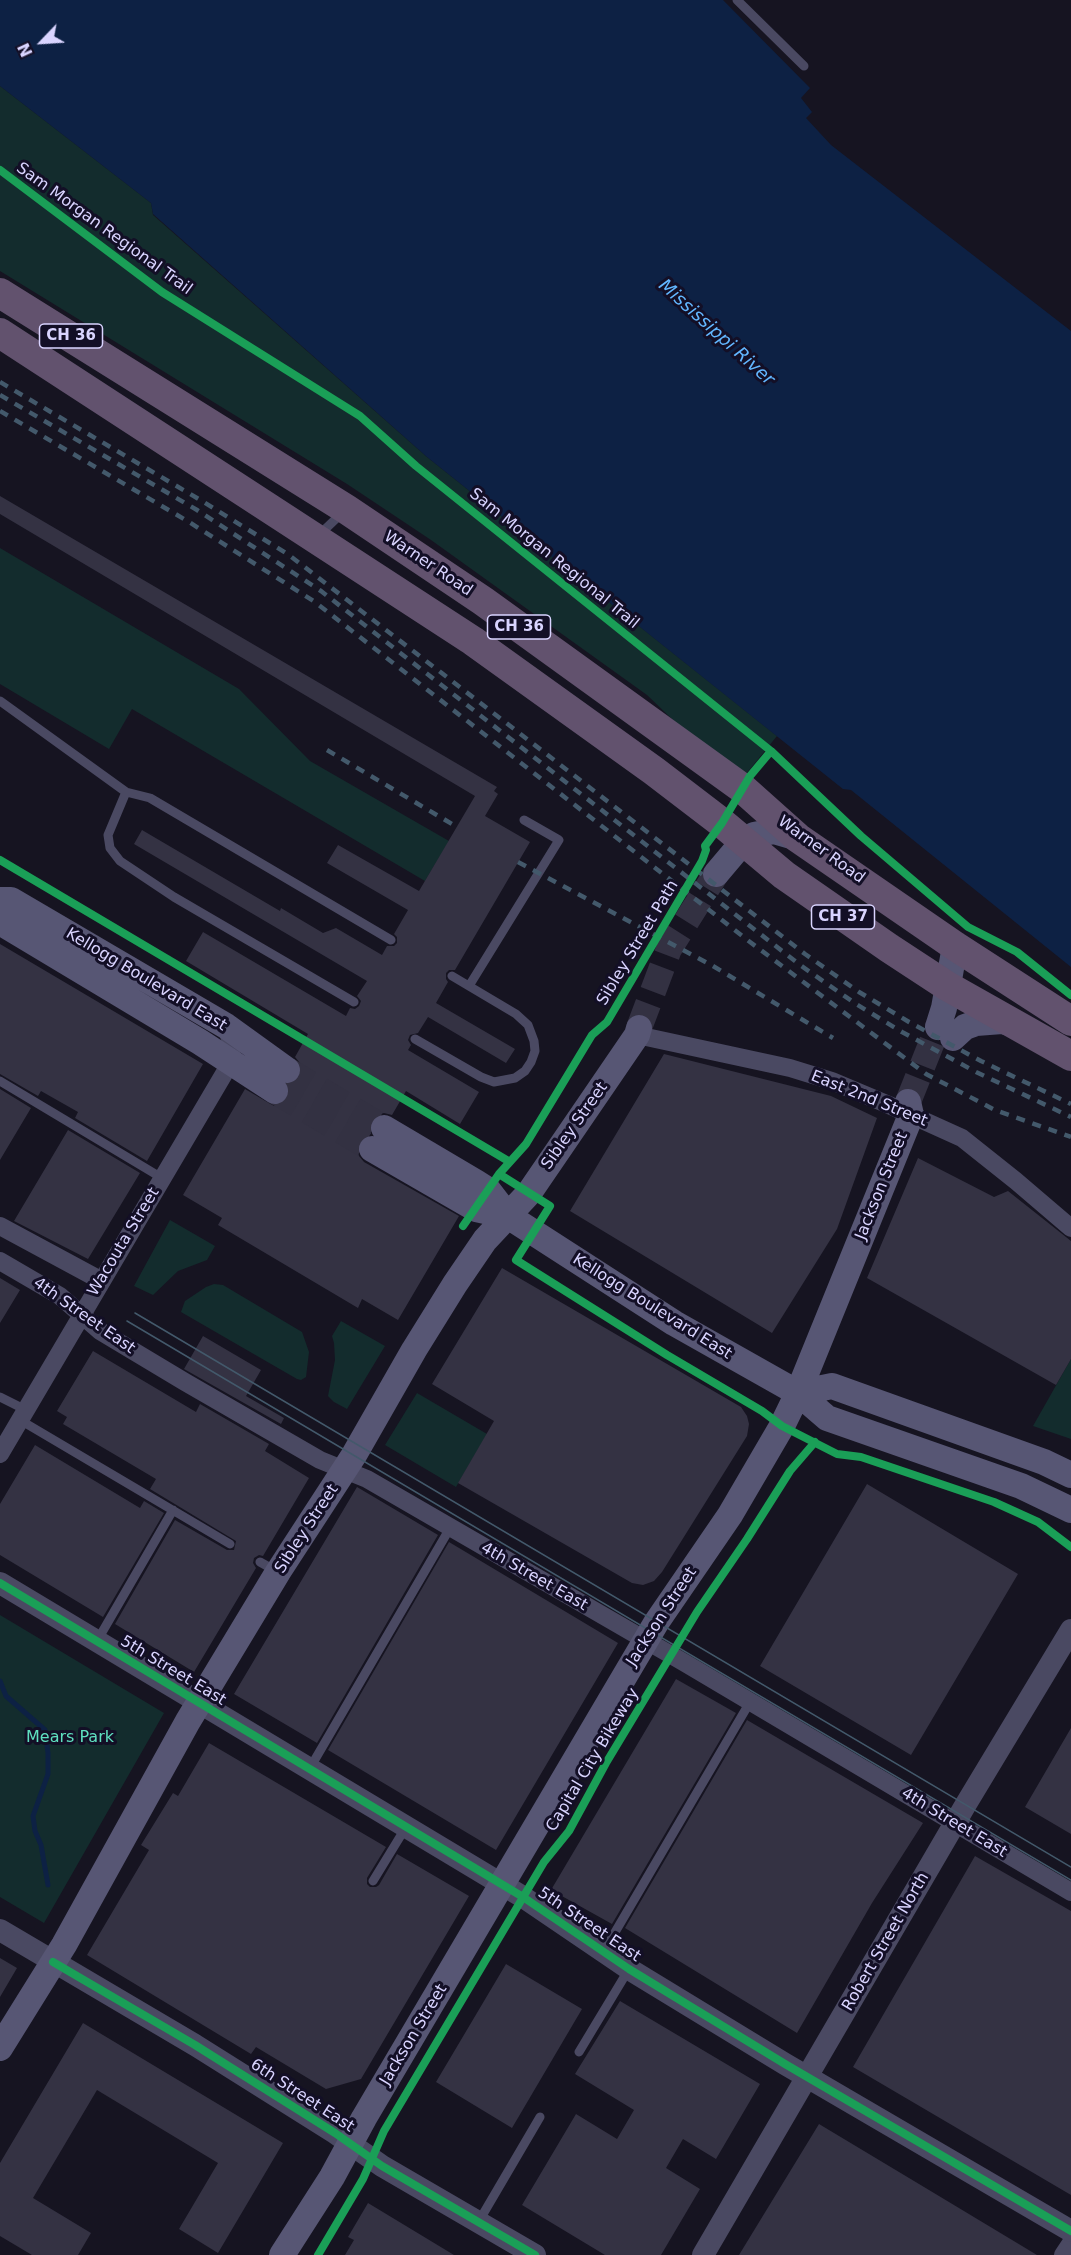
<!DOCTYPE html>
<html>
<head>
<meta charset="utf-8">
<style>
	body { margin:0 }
	#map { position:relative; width:1071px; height:2255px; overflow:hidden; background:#161421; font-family:"DejaVu Sans",sans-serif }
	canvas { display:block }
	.north { position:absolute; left:12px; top:12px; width:60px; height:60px; -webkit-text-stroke:4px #130f26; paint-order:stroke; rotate:245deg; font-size:16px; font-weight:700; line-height:24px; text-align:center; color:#d9d4ff }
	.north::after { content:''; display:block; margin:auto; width:21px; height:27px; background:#d9d4ff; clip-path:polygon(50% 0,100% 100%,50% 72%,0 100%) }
</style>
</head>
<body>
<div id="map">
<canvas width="1071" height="2255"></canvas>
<div class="north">N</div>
</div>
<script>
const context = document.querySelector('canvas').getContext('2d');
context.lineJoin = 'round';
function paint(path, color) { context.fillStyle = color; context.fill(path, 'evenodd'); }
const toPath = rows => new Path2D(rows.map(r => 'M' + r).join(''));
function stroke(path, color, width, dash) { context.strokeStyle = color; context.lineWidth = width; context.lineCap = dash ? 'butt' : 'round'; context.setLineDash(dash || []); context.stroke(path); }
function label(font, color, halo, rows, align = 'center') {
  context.font = font + ' "DejaVu Sans",sans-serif'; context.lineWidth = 6; context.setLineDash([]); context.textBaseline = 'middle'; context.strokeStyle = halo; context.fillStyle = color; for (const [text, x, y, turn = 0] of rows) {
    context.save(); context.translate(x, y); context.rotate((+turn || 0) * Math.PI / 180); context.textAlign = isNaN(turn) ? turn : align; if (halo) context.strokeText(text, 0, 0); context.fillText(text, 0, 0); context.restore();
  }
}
paint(toPath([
	[0,86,151,203,153,215,427,457,777,736,746,774,694,740,647,695,431,540,347,484,0,271],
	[0,548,239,689,310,761,449,841,425,881,132,709,109,749,0,684],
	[170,1220,215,1246,207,1260,178,1271,153,1295,134,1286],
	[214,1284,223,1285,302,1332,309,1352,306,1377,301,1380,297,1379,181,1312,185,1301,206,1287],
	[341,1321,385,1346,347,1409,334,1402,328,1396,335,1360,334,1343,332,1336],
	[1071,1359,1071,1439,1033,1426],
	[417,1393,487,1434,456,1487,385,1445],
	[0,1615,164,1713,44,1923,0,1897]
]), '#132c2d');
paint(toPath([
	[0,0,723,0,810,88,801,98,812,112,806,118,831,145,1071,331,1071,967,851,790,843,789,427,457,153,214,151,203,0,86]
]), '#0d2144');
stroke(toPath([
	[0,1681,6,1696,45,1730,48,1753,48,1774,33,1816,35,1831,41,1845,48,1885]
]), '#0d2144', 5);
paint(toPath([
	[0,496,497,787,494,791,498,794,485,816,530,842,455,970,449,970,446,973,446,979,448,982,436,1003,515,1049,506,1063,428,1017,418,1033,410,1035,408,1040,411,1045,408,1050,479,1092,460,1124,406,1091,392,1115,384,1113,376,1115,371,1121,369,1127,371,1134,364,1136,359,1142,357,1148,359,1156,364,1162,459,1216,398,1320,362,1299,358,1308,218,1225,222,1218,183,1195,245,1089,274,1106,281,1105,287,1100,290,1092,288,1085,299,1079,302,1072,300,1063,295,1057,308,1034,186,961,203,932,346,1016,350,1008,355,1009,359,1006,361,1001,357,996,367,981,134,844,142,830,280,911,281,908,323,933,336,928,382,955,387,946,394,946,397,943,397,937,394,934,408,910,327,863,338,845,419,891,475,796,0,514],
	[0,944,203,1064,147,1161,75,1118,78,1112,41,1091,38,1096,0,1074],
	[664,1054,831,1096,877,1118,837,1229,772,1333,570,1211],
	[0,1089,31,1108,0,1160],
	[68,1130,140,1173,88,1259,14,1221],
	[918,1158,994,1197,1008,1191,1071,1241,1071,1359,1056,1385,867,1278],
	[502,1268,741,1407,747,1416,749,1424,747,1436,662,1572,654,1581,643,1585,632,1583,458,1483,494,1421,432,1384],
	[0,1278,20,1290,0,1323],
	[203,1336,261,1370,246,1396,284,1418,281,1424,184,1369],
	[93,1351,196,1412,200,1404,269,1444,265,1451,309,1478,263,1556,259,1555,254,1558,253,1563,256,1568,194,1672,115,1624,175,1520,227,1550,234,1550,236,1541,150,1489,156,1479,63,1424,67,1417,57,1411],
	[35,1445,140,1508,144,1501,164,1513,103,1617,0,1555,0,1504],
	[867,1484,1018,1574,911,1755,760,1666],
	[357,1487,438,1535,317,1743,234,1694],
	[449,1542,618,1643,496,1850,328,1750],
	[676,1679,736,1713,612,1924,551,1890],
	[747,1720,923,1823,872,1903,797,2033,625,1928],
	[1071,1728,1071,1834,1025,1807],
	[209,1743,386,1847,367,1878,367,1884,370,1887,376,1887,379,1885,397,1854,469,1896,361,2079,326,2089,256,2047,251,2054,87,1955,149,1850,141,1845,173,1793,178,1796],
	[975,1856,1071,1911,1071,2195,853,2067],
	[0,1958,17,1968,0,1997],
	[506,1964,582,2009,512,2128,436,2082],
	[620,2001,760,2084,716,2159,683,2139,666,2168,700,2189,661,2255,605,2255,522,2205,576,2114,617,2139,634,2110,575,2074],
	[83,2023,283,2143,218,2253,179,2229,218,2163,97,2090,33,2198,91,2233,78,2255,32,2255,0,2236,0,2163],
	[819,2124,929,2190,1037,2255,739,2255],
	[368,2203,454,2255,345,2255,354,2240,348,2237]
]), '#343243');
stroke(toPath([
	[639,1028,669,949,716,874],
	[287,1070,384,1128],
	[275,1091,372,1149],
	[908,1102,938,1027]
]), '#333142', 26, [26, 13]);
stroke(toPath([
	[737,0,804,66],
	[318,536,343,512],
	[0,701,126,792,150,798,391,940],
	[126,792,108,835,110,848,120,861,174,897,354,1002],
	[469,986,559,840,524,820],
	[415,1039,481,1077,494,1082,515,1078,525,1071,531,1062,535,1051,534,1041,528,1025,516,1014,452,976],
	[0,1081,162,1178],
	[0,1397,26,1410],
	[20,1420,230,1544],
	[260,1562,276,1571],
	[97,1641,173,1510],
	[310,1768,450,1528],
	[373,1881,406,1827],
	[604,1951,750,1702],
	[579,2052,629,1969],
	[479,2221,540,2117]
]), '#4a4962', 9);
stroke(toPath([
	[637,1035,790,1068,832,1081,889,1105,962,1138,1016,1181,1071,1228],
	[0,1226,102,1281],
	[0,1261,60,1296,100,1331,185,1382,320,1460,367,1479,685,1663,1071,1892],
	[0,1454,231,1062,232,1045,226,1026],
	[1063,2255,1071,2243]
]), '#4a4962', 18);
stroke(toPath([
	[0,1583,523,1897,629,1969,785,2064,1071,2231],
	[0,1930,195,2045,335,2133,382,2166,535,2255],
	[703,2255,966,1804,1071,1630]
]), '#4a4962', 22);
stroke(toPath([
	[716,874,743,842,754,835,774,831,798,838],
	[0,900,11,900,226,1026,287,1070],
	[0,922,200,1042,275,1091],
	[938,1027,944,1008,955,946],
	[953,1038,965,1027,976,1023,1002,1021,1013,1024],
	[384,1128,477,1183,488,1190,508,1216,674,1323,798,1393,827,1418,1021,1486,1071,1510],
	[372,1149,476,1209,508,1216],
	[798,1393,832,1386,1044,1462,1071,1475],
	[0,2048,64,1945,188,1721,278,1572,354,1455,414,1350,455,1284,485,1240,529,1193,637,1035,639,1028],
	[282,2255,332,2177,364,2118,656,1623,730,1515,782,1426,798,1393,911,1115,908,1102]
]), '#575674', 26);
stroke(toPath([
	[0,293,346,509,483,601,742,788,798,838,955,946,1071,1021],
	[0,333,473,641,654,771,722,823,784,875,889,948,947,986,1071,1056]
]), '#62526e', 30);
stroke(toPath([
	[135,1313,1071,1867],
	[127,1321,1071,1880]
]), '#43596b', 1.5);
stroke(toPath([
	[0,382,202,501,289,555,805,954,859,992,909,1022,981,1061,1071,1104],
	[0,395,197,510,321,591,800,965,856,1004,902,1032,976,1072,1071,1117],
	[0,411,189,522,315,602,750,942,926,1074,995,1110,1071,1137],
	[327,750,457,827],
	[518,862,713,966,833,1038]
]), '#43596b', 4.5, [9, 8]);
stroke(toPath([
	[0,170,162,292,360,416,416,466,771,751,861,836,968,927,1017,952,1071,995],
	[0,860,510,1162],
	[499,1174,550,1206,516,1260,667,1355,762,1411,782,1426,837,1454,861,1457,994,1502,1038,1522,1071,1547],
	[463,1226,499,1174,526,1144,592,1035,607,1022,702,861,706,850,705,846,722,823,750,776,771,751],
	[0,1583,523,1897,629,1969,785,2064,1071,2231],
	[53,1962,195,2045,335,2133,382,2166,535,2255],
	[318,2255,363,2179,384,2131,544,1862,569,1831,606,1763,697,1612,747,1539,790,1471,815,1442]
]), '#1a9f57', 8);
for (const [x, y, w] of [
	[71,336,63],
	[519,627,63],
	[843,917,63]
]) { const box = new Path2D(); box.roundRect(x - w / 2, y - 12, w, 24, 4.5); context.fillStyle = '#130f26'; context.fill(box); stroke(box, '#d9d4ff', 1.5); }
label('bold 15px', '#d9d4ff', null, [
	["CH 36",71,336],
	["CH 36",519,627],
	["CH 37",843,917]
]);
label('16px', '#d9d4ff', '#130f26', [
	["Sam Morgan Regional Trail",104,229,36],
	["Sam Morgan Regional Trail",554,559,39],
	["Warner Road",428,564,34],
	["Warner Road",821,850,36],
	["Sibley Street Path",638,943,-59],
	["Kellogg Boulevard East",146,980,31],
	["East 2nd Street",869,1099,22],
	["Sibley Street",575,1126,-55],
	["Jackson Street",882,1186,-68],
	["Wacouta Street",124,1242,-59],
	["Kellogg Boulevard East",652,1307,32],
	["4th Street East",84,1316,35],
	["Sibley Street",307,1529,-57],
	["4th Street East",534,1577,30],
	["Jackson Street",662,1617,-57],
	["5th Street East",173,1671,31],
	["Capital City Bikeway",593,1760,-59],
	["4th Street East",954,1823,31],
	["5th Street East",589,1925,34],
	["Robert Street North",886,1942,-60],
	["Jackson Street",414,2035,-59],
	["6th Street East",302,2096,33]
]);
label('16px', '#5fe0c0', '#130f26', [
	["Mears Park",70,1738]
]);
label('italic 18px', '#62b6ff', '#130f26', [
	["Mississippi River",716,333,42]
]);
</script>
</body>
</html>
